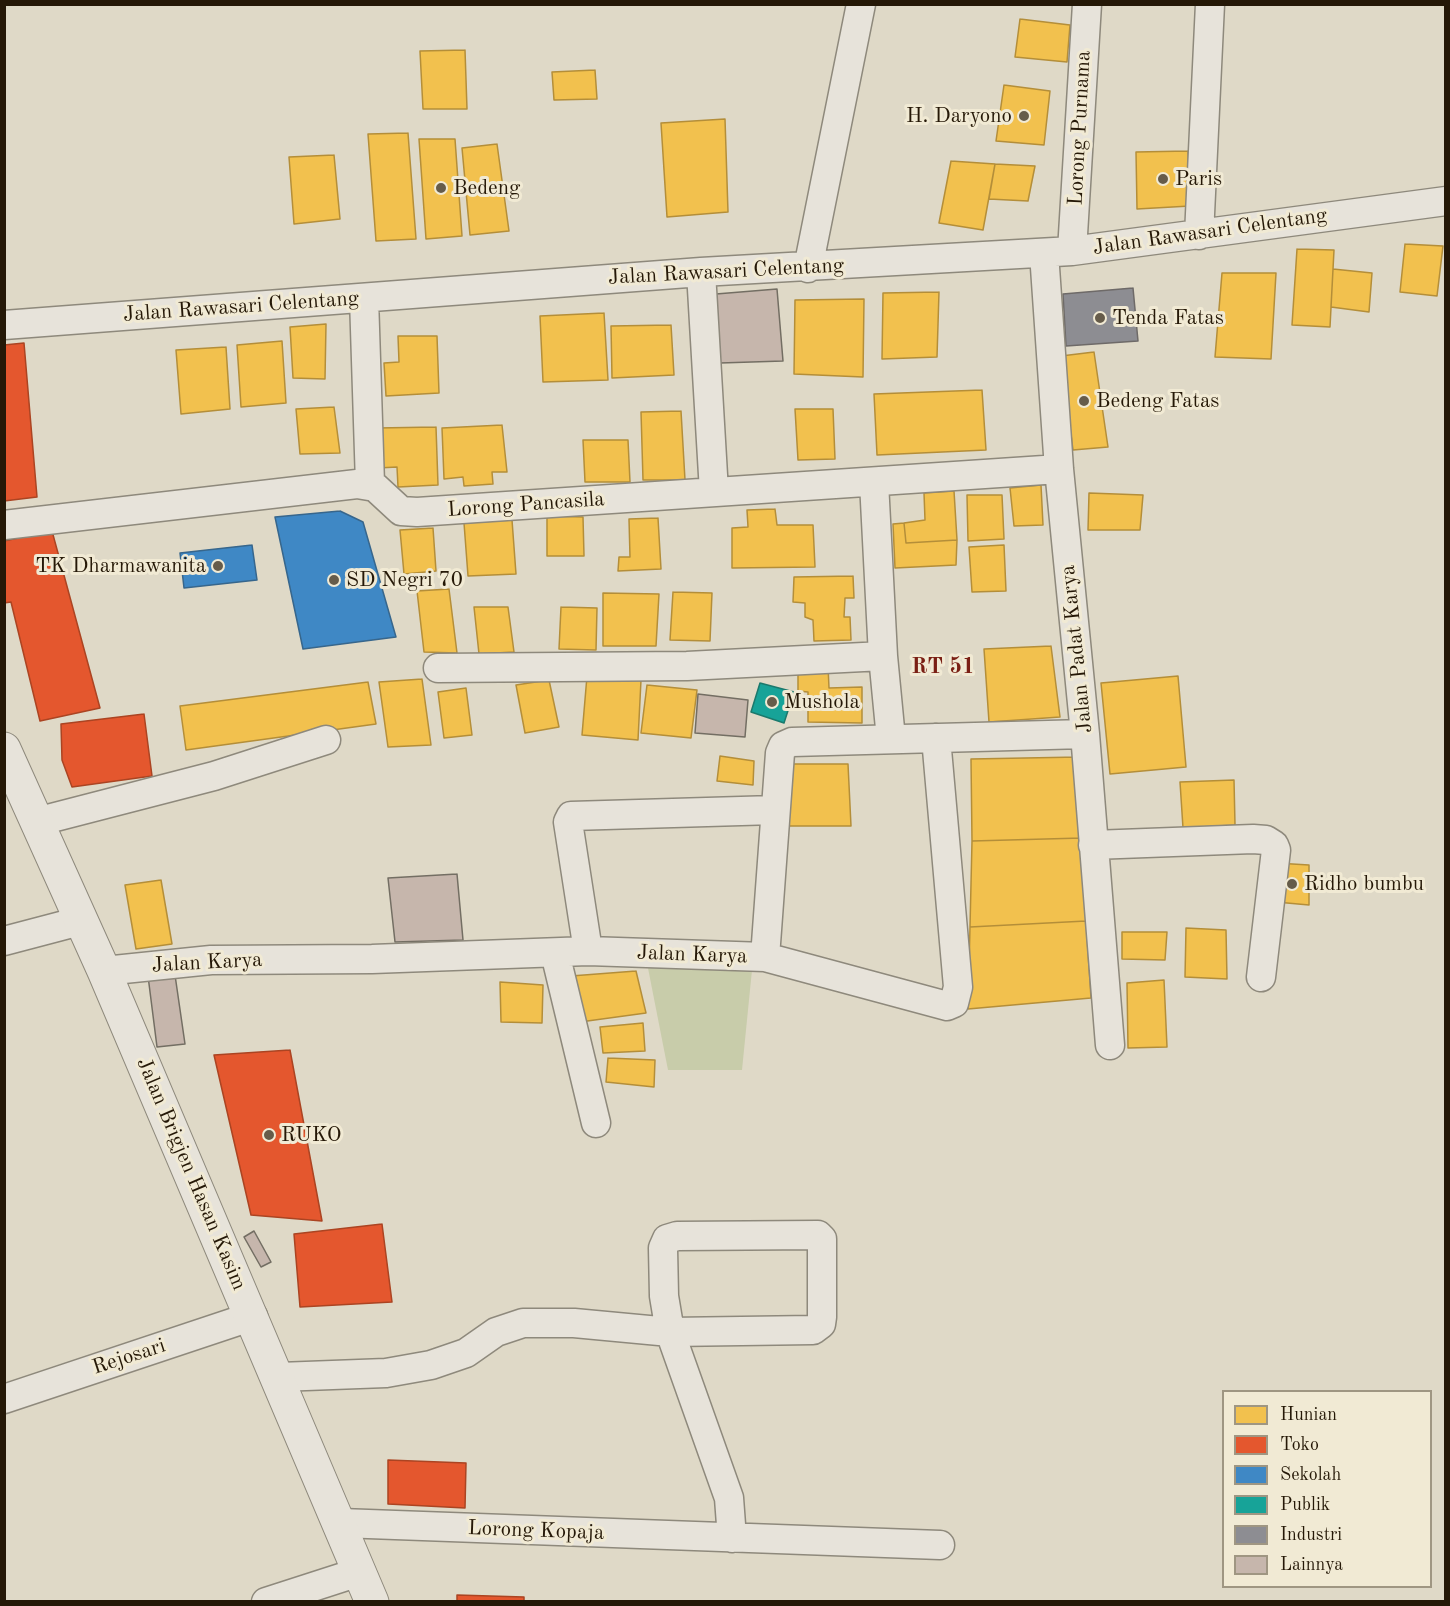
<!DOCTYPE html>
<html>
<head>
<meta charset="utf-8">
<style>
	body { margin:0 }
	#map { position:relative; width:1450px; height:1606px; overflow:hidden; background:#dfd9c7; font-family:"Old Standard TT",serif }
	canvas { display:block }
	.frame { position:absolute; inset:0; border:6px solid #251807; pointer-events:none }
	.legend { position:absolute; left:1222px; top:1390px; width:210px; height:198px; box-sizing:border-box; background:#f1ead4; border:2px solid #9f9682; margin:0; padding:8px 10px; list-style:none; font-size:18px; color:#251807 }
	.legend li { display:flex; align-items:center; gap:12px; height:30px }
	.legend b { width:30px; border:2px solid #9f9682 }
</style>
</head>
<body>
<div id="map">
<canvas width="1450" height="1606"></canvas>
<div class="frame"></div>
<ul class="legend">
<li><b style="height:16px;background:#f2c14e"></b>Hunian</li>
<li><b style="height:16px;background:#e4572e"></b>Toko</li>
<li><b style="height:16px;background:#3f88c5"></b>Sekolah</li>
<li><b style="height:16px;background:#17a398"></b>Publik</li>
<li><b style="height:16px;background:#8d8d92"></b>Industri</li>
<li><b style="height:16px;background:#c6b6ac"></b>Lainnya</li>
</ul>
</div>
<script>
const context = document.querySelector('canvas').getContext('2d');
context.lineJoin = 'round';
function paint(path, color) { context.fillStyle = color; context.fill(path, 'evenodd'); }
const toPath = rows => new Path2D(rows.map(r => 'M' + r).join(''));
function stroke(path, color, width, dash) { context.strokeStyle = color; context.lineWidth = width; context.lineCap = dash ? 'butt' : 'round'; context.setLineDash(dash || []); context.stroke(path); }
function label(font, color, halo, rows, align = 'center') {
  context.font = font + ' "Old Standard TT",serif'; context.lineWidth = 6; context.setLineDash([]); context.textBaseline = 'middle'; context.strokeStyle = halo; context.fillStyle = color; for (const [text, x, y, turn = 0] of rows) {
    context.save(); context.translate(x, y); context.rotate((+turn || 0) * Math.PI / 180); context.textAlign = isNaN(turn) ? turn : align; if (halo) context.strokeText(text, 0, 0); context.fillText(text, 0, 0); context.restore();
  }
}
paint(toPath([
	[647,963,752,970,742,1070,668,1070]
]), '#c8ccaa');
const homes = toPath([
	[1020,19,1070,25,1067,62,1015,57,1020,19],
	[465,50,467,109,423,109,420,51,465,50],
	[595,70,597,99,554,100,552,72,595,70],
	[1004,85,1050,91,1044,145,996,141,1004,85],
	[725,119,728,212,667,217,661,123,725,119],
	[408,133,416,239,376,241,368,134,408,133],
	[419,139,455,139,462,236,426,239,419,139],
	[497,144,509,231,470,235,462,148,497,144],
	[1188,151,1190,206,1137,209,1136,152,1188,151],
	[334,155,340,219,294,224,289,157,334,155],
	[951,161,995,164,983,230,939,223,951,161],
	[995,164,1035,166,1028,201,989,199,995,164],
	[1405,244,1443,246,1437,296,1400,292,1405,244],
	[1297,249,1334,250,1330,327,1292,325,1297,249],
	[1333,269,1372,273,1369,312,1331,307,1333,269],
	[1222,273,1276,273,1271,359,1215,357,1222,273],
	[939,292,937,357,882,359,883,293,939,292],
	[864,299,863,377,794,374,795,300,864,299],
	[604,313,608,380,543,382,540,316,604,313],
	[326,324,325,379,293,378,290,327,326,324],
	[671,325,674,375,612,378,611,326,671,325],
	[398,336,437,336,439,393,386,396,384,363,399,362,398,336],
	[282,341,286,403,241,407,237,345,282,341],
	[226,347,230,409,181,414,176,350,226,347],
	[1094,352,1108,447,1073,450,1061,356,1094,352],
	[982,390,986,450,877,455,874,394,982,390],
	[334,407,340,453,300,454,296,409,334,407],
	[795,409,833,409,835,459,798,460,795,409],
	[681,411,685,480,643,480,641,412,681,411],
	[502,425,507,472,492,472,493,484,464,486,463,477,444,479,442,428,502,425],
	[436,427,438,485,398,487,397,467,378,468,377,428,436,427],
	[583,440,628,440,630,482,585,482,583,440],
	[1041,485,1043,525,1014,526,1010,488,1041,485],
	[954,491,957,540,906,543,904,523,925,520,924,493,954,491],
	[1089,493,1143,495,1140,530,1088,530,1089,493],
	[967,495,1002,495,1004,539,968,541,967,495],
	[775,509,777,525,813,525,815,567,732,568,732,528,748,527,747,510,775,509],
	[547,516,583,517,584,556,547,556,547,516],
	[658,518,661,569,618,571,619,557,630,557,629,519,658,518],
	[512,520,516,574,468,576,464,523,512,520],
	[904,523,906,543,957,540,956,565,895,568,893,524,904,523],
	[433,528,436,571,404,574,400,530,433,528],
	[1004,545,1006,591,972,592,969,547,1004,545],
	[853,576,854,598,845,598,844,617,850,617,851,640,814,641,813,620,805,617,805,603,793,602,794,577,853,576],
	[449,589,457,653,424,652,417,591,449,589],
	[673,592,712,593,710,641,670,640,673,592],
	[603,593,659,594,656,646,603,646,603,593],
	[474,607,508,607,514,652,479,654,474,607],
	[561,607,597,608,596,650,559,649,561,607],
	[1051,646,1060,717,989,722,984,649,1051,646],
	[828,666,829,688,862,687,862,723,808,722,808,692,798,691,798,667,828,666],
	[587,676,641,680,638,740,582,735,587,676],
	[1178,676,1186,767,1110,774,1101,683,1178,676],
	[422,679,431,745,388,747,379,682,422,679],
	[549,680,559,727,525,733,516,685,549,680],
	[368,682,376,724,186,750,180,706,368,682],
	[647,685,697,690,691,738,641,733,647,685],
	[466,688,472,735,444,738,438,692,466,688],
	[720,756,754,761,753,785,717,781,720,756],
	[1079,757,1082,838,972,841,971,759,1079,757],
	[788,764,848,764,851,826,785,826,788,764],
	[1234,780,1235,825,1183,828,1180,782,1234,780],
	[1082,838,1086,921,970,927,972,841,1082,838],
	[1276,863,1309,865,1309,905,1276,902,1276,863],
	[161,880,172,944,136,949,125,885,161,880],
	[1086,921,1091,998,968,1009,970,927,1086,921],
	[1186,928,1226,930,1227,979,1185,977,1186,928],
	[1122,932,1167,932,1165,960,1122,959,1122,932],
	[636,971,646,1013,580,1022,571,976,636,971],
	[1164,980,1167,1047,1128,1048,1127,983,1164,980],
	[500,982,543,985,542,1023,501,1022,500,982],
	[643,1023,645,1051,603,1053,600,1027,643,1023],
	[608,1058,655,1060,654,1087,606,1082,608,1058]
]);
paint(homes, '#f2c14e');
stroke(homes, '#b48e39', 1.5);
const shops = toPath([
	[24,343,37,497,4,501,4,345,24,343],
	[52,531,100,708,40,721,11,602,4,603,4,541,52,531],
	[144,714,152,776,72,787,62,760,61,724,144,714],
	[290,1050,322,1221,251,1215,214,1055,290,1050],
	[382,1224,392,1302,300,1307,294,1234,382,1224],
	[388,1460,466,1463,465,1508,388,1504,388,1460],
	[457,1595,524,1597,524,1602,457,1602,457,1595]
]);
paint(shops, '#e4572e');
stroke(shops, '#ab4422', 1.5);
const schools = toPath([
	[340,511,363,522,396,637,303,649,275,517,340,511],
	[252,545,257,580,184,588,180,553,252,545]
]);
paint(schools, '#3f88c5');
stroke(schools, '#37668c', 1.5);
const public = toPath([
	[760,683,794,692,784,723,751,712,760,683]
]);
paint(public, '#17a398');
stroke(public, '#1b796c', 1.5);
const industry = toPath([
	[1133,288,1138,341,1066,346,1063,294,1133,288]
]);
paint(industry, '#8d8d92');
stroke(industry, '#6e6a68', 1.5);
const building = toPath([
	[777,289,783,361,720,363,716,294,777,289],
	[698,694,748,700,745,737,695,733,698,694],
	[457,874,463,940,395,942,388,878,457,874],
	[175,975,185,1044,157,1047,148,976,175,975],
	[254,1231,271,1262,261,1267,244,1237,254,1231]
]);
paint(building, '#c6b6ac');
stroke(building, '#736e63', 1.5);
const minor = toPath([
	[1199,235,1210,4],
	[1072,251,1087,4],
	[1044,253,1059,469,1085,734,1110,1045],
	[808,268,861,4],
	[701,272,714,492],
	[364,298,370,484],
	[4,325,701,272,1072,251,1446,201],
	[874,482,883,656,891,739],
	[4,525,357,484,375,487,401,511,417,512,1059,469],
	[438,668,687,666,883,656],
	[36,822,214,776,326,740],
	[1093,845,1253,839,1266,840,1274,845,1276,850,1261,977],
	[4,941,80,921],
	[588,951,568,822,571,816,775,810],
	[555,953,596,1123],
	[765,957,947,1006,954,1003,958,987,936,738],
	[104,971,211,960,372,959,588,951,765,957,780,753,783,746,792,742,1085,734],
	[279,1377,386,1373,431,1365,466,1353,496,1332,523,1323,574,1323,670,1332,813,1330,821,1324,822,1317,822,1239,818,1235,677,1236,667,1239,663,1248,664,1296,670,1332,729,1498,732,1538],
	[4,1399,253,1316],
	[341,1523,940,1545],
	[266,1602,359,1572]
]);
const tertiary = toPath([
	[4,749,104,971,372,1602]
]);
stroke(minor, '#8e897c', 31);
stroke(tertiary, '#8e897c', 35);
stroke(minor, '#e7e3da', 28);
stroke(tertiary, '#e7e3da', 33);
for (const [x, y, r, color] of [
	[1024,116,6,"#665c4a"],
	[1163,179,6,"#665c4a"],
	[441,188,6,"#665c4a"],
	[1100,318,6,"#665c4a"],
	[1084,401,6,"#665c4a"],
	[218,566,6,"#665c4a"],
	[334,580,6,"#665c4a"],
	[772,702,6,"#665c4a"],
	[1292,884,6,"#665c4a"],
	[269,1135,6,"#665c4a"]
]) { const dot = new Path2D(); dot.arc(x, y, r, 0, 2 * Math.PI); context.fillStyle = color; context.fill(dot); stroke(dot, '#f1ead4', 2); }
label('21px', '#251807', '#f1ead4', [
	["H. Daryono",1012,116,"right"],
	["Paris",1175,179],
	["Bedeng",453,188],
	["Tenda Fatas",1112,318],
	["Bedeng Fatas",1096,401],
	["TK Dharmawanita",206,566,"right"],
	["SD Negri 70",346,580],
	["Mushola",784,702],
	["Ridho bumbu",1304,884],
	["RUKO",281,1135]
], 'left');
label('21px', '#251807', '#f1ead4', [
	["Lorong Purnama",1080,128,-87],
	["Jalan Rawasari Celentang",1210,232,-8],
	["Jalan Rawasari Celentang",726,272,-3],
	["Jalan Rawasari Celentang",241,307,-4],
	["Lorong Pancasila",526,505,-4],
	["Jalan Padat Karya",1077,649,-96],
	["Jalan Karya",692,955,2],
	["Jalan Karya",207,963,-3],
	["Jalan Brigjen Hasan Kasim",191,1174,67],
	["Rejosari",129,1357,-18],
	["Lorong Kopaja",536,1531,2]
]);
label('bold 22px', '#7a1f14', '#f1ead4', [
	["RT 51",943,667]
]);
</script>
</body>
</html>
